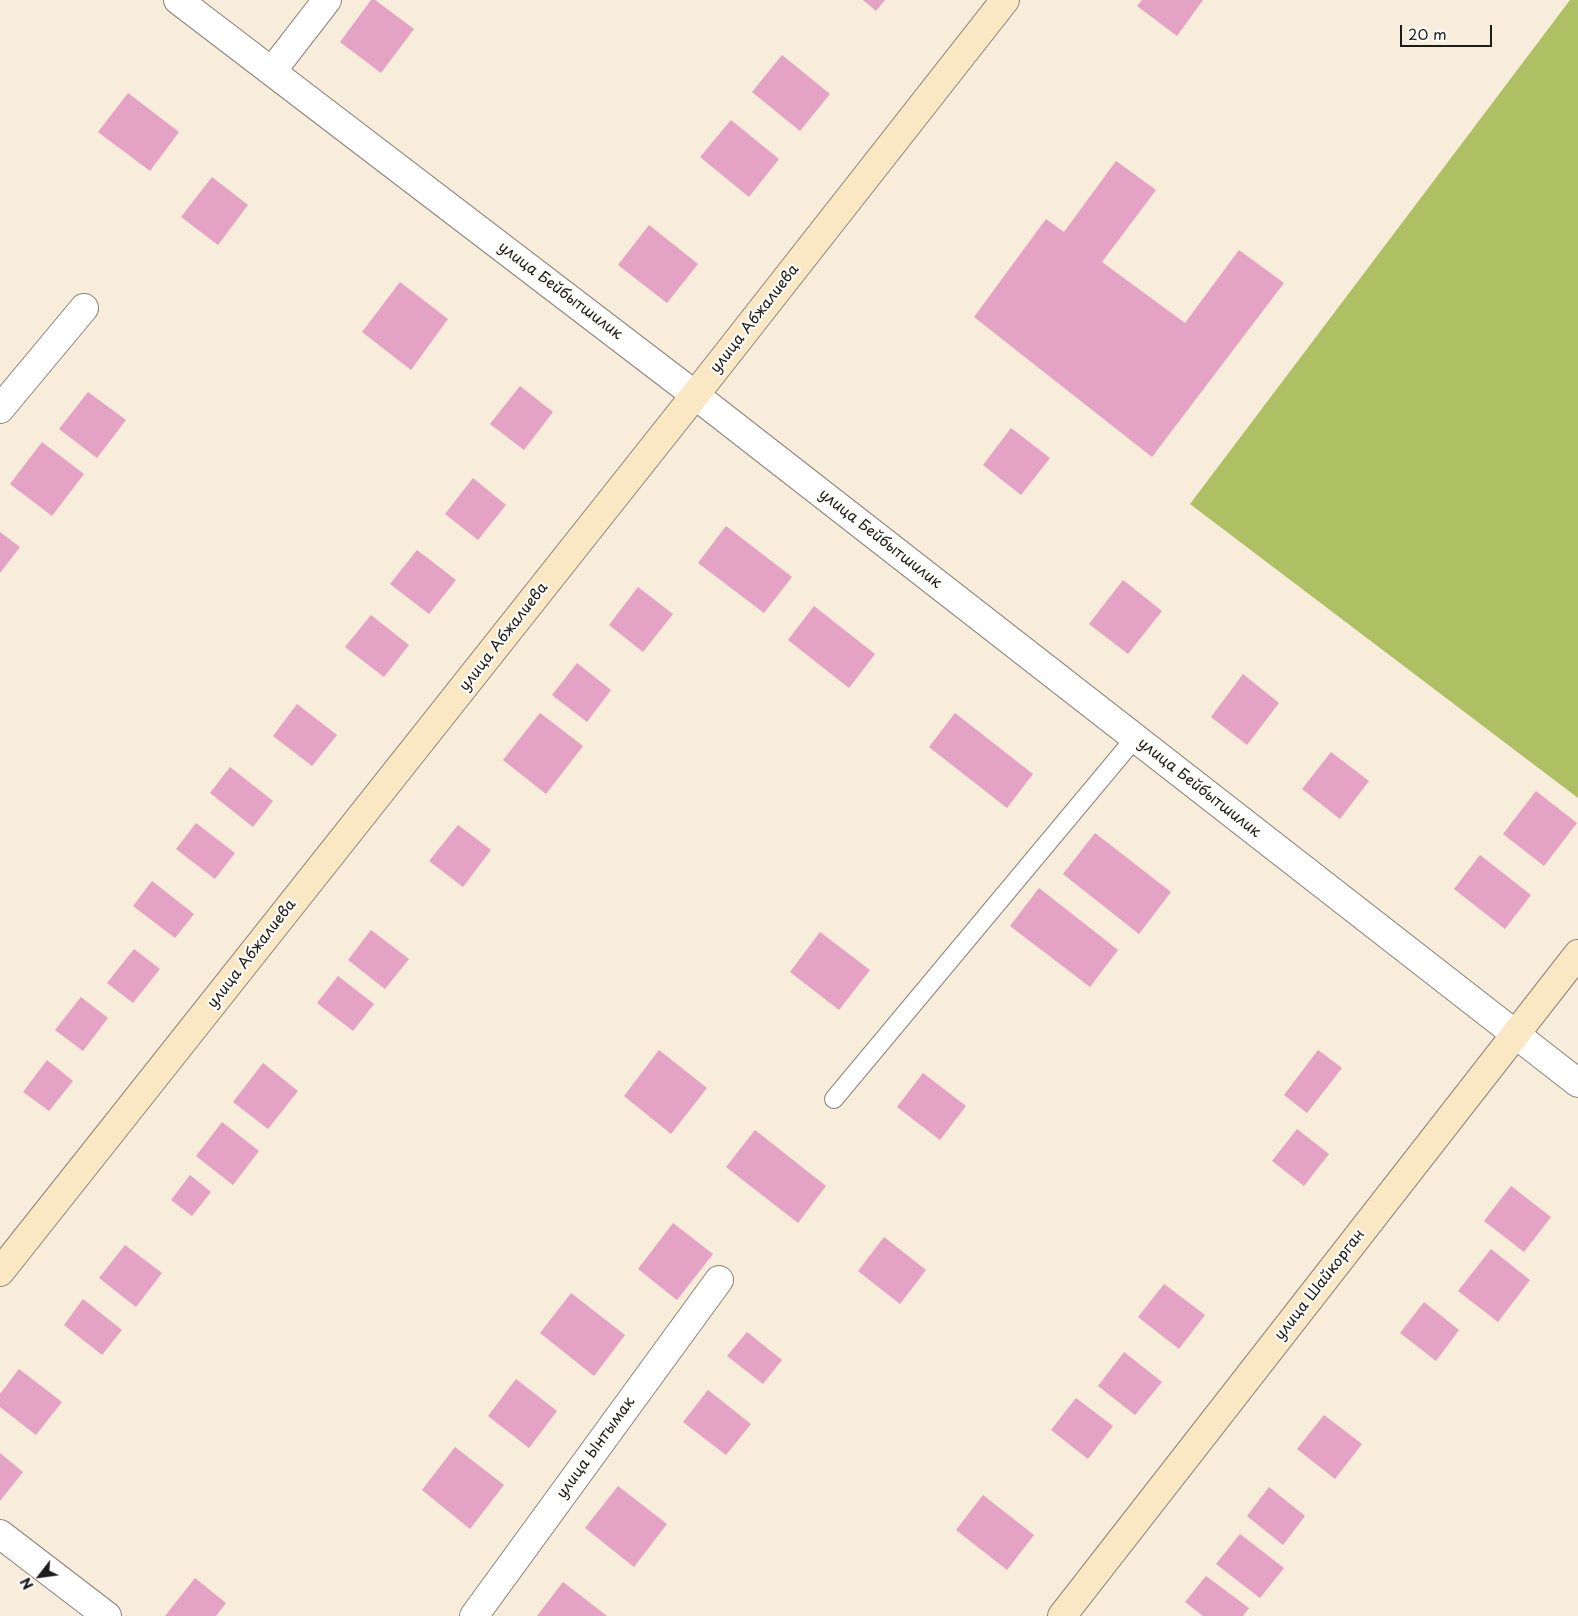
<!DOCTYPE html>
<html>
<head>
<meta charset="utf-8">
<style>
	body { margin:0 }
	#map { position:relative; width:1578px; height:1616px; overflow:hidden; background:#f8ecdb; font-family:"Playpen Sans",sans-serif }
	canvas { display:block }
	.north { position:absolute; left:15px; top:1551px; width:50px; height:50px; -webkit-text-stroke:4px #fdfcf7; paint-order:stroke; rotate:240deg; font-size:14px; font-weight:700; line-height:20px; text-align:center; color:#1c1c1c }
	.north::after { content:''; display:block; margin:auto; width:18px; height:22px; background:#1c1c1c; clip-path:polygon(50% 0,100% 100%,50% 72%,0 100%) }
	.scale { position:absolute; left:1400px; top:25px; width:92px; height:22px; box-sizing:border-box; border:2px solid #1c1c1c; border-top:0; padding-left:6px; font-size:15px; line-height:18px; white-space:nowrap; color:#1c1c1c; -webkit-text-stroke:4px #fdfcf7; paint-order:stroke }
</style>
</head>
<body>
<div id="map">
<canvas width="1578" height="1616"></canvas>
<div class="north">N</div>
<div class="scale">20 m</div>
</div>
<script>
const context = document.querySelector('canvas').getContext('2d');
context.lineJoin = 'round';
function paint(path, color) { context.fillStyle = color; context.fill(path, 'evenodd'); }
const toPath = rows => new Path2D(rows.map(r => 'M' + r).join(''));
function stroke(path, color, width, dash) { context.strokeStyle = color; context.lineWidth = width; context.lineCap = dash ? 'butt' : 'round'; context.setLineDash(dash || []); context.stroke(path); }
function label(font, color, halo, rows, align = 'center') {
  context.font = font + ' "Playpen Sans",sans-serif'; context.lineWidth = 4.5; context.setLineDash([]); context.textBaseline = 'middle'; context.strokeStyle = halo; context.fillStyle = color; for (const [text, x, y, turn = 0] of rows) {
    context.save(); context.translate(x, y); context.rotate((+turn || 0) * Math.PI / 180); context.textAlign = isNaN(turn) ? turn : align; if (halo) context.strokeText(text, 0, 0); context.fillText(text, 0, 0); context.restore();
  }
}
paint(toPath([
	[1570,0,1578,0,1578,798,1190,504]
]), '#aec063');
paint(toPath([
	[371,0,375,0,414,29,381,73,340,42],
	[863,0,885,0,876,11],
	[1142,0,1203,0,1177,36,1137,6],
	[782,55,830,94,800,131,752,92],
	[128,93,179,132,150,171,98,132],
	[731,120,779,159,749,197,700,157],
	[1116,161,1156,190,1102,262,1185,323,1239,250,1284,283,1152,457,974,317,1046,219,1064,232],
	[212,177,248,205,218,245,181,217],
	[649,225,698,264,667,303,618,265],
	[400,282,448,319,411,370,362,332],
	[520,386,553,412,524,450,490,424],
	[88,392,126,420,97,458,59,429],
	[1011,428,1050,458,1021,495,983,465],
	[42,442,84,474,52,516,10,484],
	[473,478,506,505,478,540,445,514],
	[726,526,792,577,764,613,698,563],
	[0,532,20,547,0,573],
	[417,550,456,580,429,614,390,584],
	[1123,580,1162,611,1128,654,1089,624],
	[638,587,673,614,643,652,609,625],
	[814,606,875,654,849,688,788,640],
	[371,615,409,645,384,677,345,647],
	[577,663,611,690,587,722,552,695],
	[1243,674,1279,703,1247,745,1211,717],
	[297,704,337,735,312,766,273,736],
	[540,713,583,746,546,794,503,760],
	[955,713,1033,774,1007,808,929,747],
	[1331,752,1369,781,1340,819,1302,789],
	[230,767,273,801,253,827,210,793],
	[1536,791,1577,823,1544,866,1503,834],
	[196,823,235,853,215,879,176,849],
	[458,825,491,850,463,887,429,861],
	[1095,833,1171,892,1139,934,1063,874],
	[1480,855,1531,895,1505,929,1454,889],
	[152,881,194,914,175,938,133,906],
	[1039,888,1118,950,1090,987,1010,926],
	[371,930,409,959,385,989,348,960],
	[820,932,870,970,839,1010,790,972],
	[134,949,160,969,133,1003,107,983],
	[338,976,374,1004,353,1031,317,1003],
	[81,997,108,1018,83,1051,55,1030],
	[659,1050,707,1088,671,1134,624,1096],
	[1318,1050,1342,1068,1307,1113,1284,1095],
	[47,1060,73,1081,49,1111,23,1092],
	[263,1063,298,1091,268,1129,233,1102],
	[923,1073,966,1106,940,1140,897,1107],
	[222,1122,259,1151,233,1185,196,1156],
	[1297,1129,1329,1154,1304,1186,1272,1161],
	[755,1130,826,1186,798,1223,726,1167],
	[190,1175,211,1192,192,1216,171,1200],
	[1511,1186,1551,1217,1524,1252,1484,1221],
	[673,1223,713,1254,677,1300,638,1269],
	[884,1237,926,1270,900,1304,858,1271],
	[125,1245,162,1273,136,1307,99,1278],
	[1491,1249,1530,1280,1498,1322,1458,1291],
	[1164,1284,1205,1315,1179,1349,1138,1317],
	[571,1293,625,1335,594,1376,540,1333],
	[83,1299,122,1330,102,1355,64,1325],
	[1424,1302,1459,1330,1436,1361,1400,1333],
	[747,1332,782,1360,763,1384,727,1356],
	[1124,1352,1162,1382,1135,1415,1098,1386],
	[19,1369,62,1402,36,1435,0,1407,0,1394],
	[516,1379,557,1411,529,1448,488,1416],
	[708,1390,751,1424,726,1455,683,1422],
	[1076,1398,1113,1426,1088,1459,1051,1430],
	[1324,1415,1362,1444,1335,1479,1297,1449],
	[455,1447,504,1485,470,1529,422,1490],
	[0,1453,23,1472,0,1501],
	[618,1486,667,1524,634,1567,585,1528],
	[1269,1487,1305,1516,1283,1545,1247,1516],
	[983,1495,1034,1535,1007,1570,956,1530],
	[1240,1534,1284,1568,1260,1598,1216,1564],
	[1206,1576,1249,1608,1243,1616,1203,1616,1185,1602],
	[195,1578,226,1603,216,1616,165,1616],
	[563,1582,607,1616,537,1616]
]), '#e4a2c5');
const lane = toPath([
	[834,1099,1135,738]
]);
const street = toPath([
	[178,0,695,395,1578,1083],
	[272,71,327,0],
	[0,409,84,308],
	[0,1534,107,1616],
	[474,1616,719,1280]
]);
const secondary = toPath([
	[0,1272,695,395,1005,0],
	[1062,1616,1578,954]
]);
stroke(lane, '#8a847c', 20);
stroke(street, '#8a847c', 30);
stroke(secondary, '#8a847c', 30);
stroke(lane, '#fff', 18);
stroke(street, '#fff', 28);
stroke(secondary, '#fae7c3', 28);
label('15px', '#1c1c1c', '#fdfcf7', [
	["улица Бейбытшилик",560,291,37],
	["улица Абжалиева",755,319,-52],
	["улица Бейбытшилик",880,539,38],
	["улица Абжалиева",504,637,-52],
	["улица Бейбытшилик",1199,788,38],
	["улица Абжалиева",252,954,-52],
	["улица Шайкорган",1320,1285,-52],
	["улица Ынтымак",596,1448,-54]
]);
</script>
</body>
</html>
